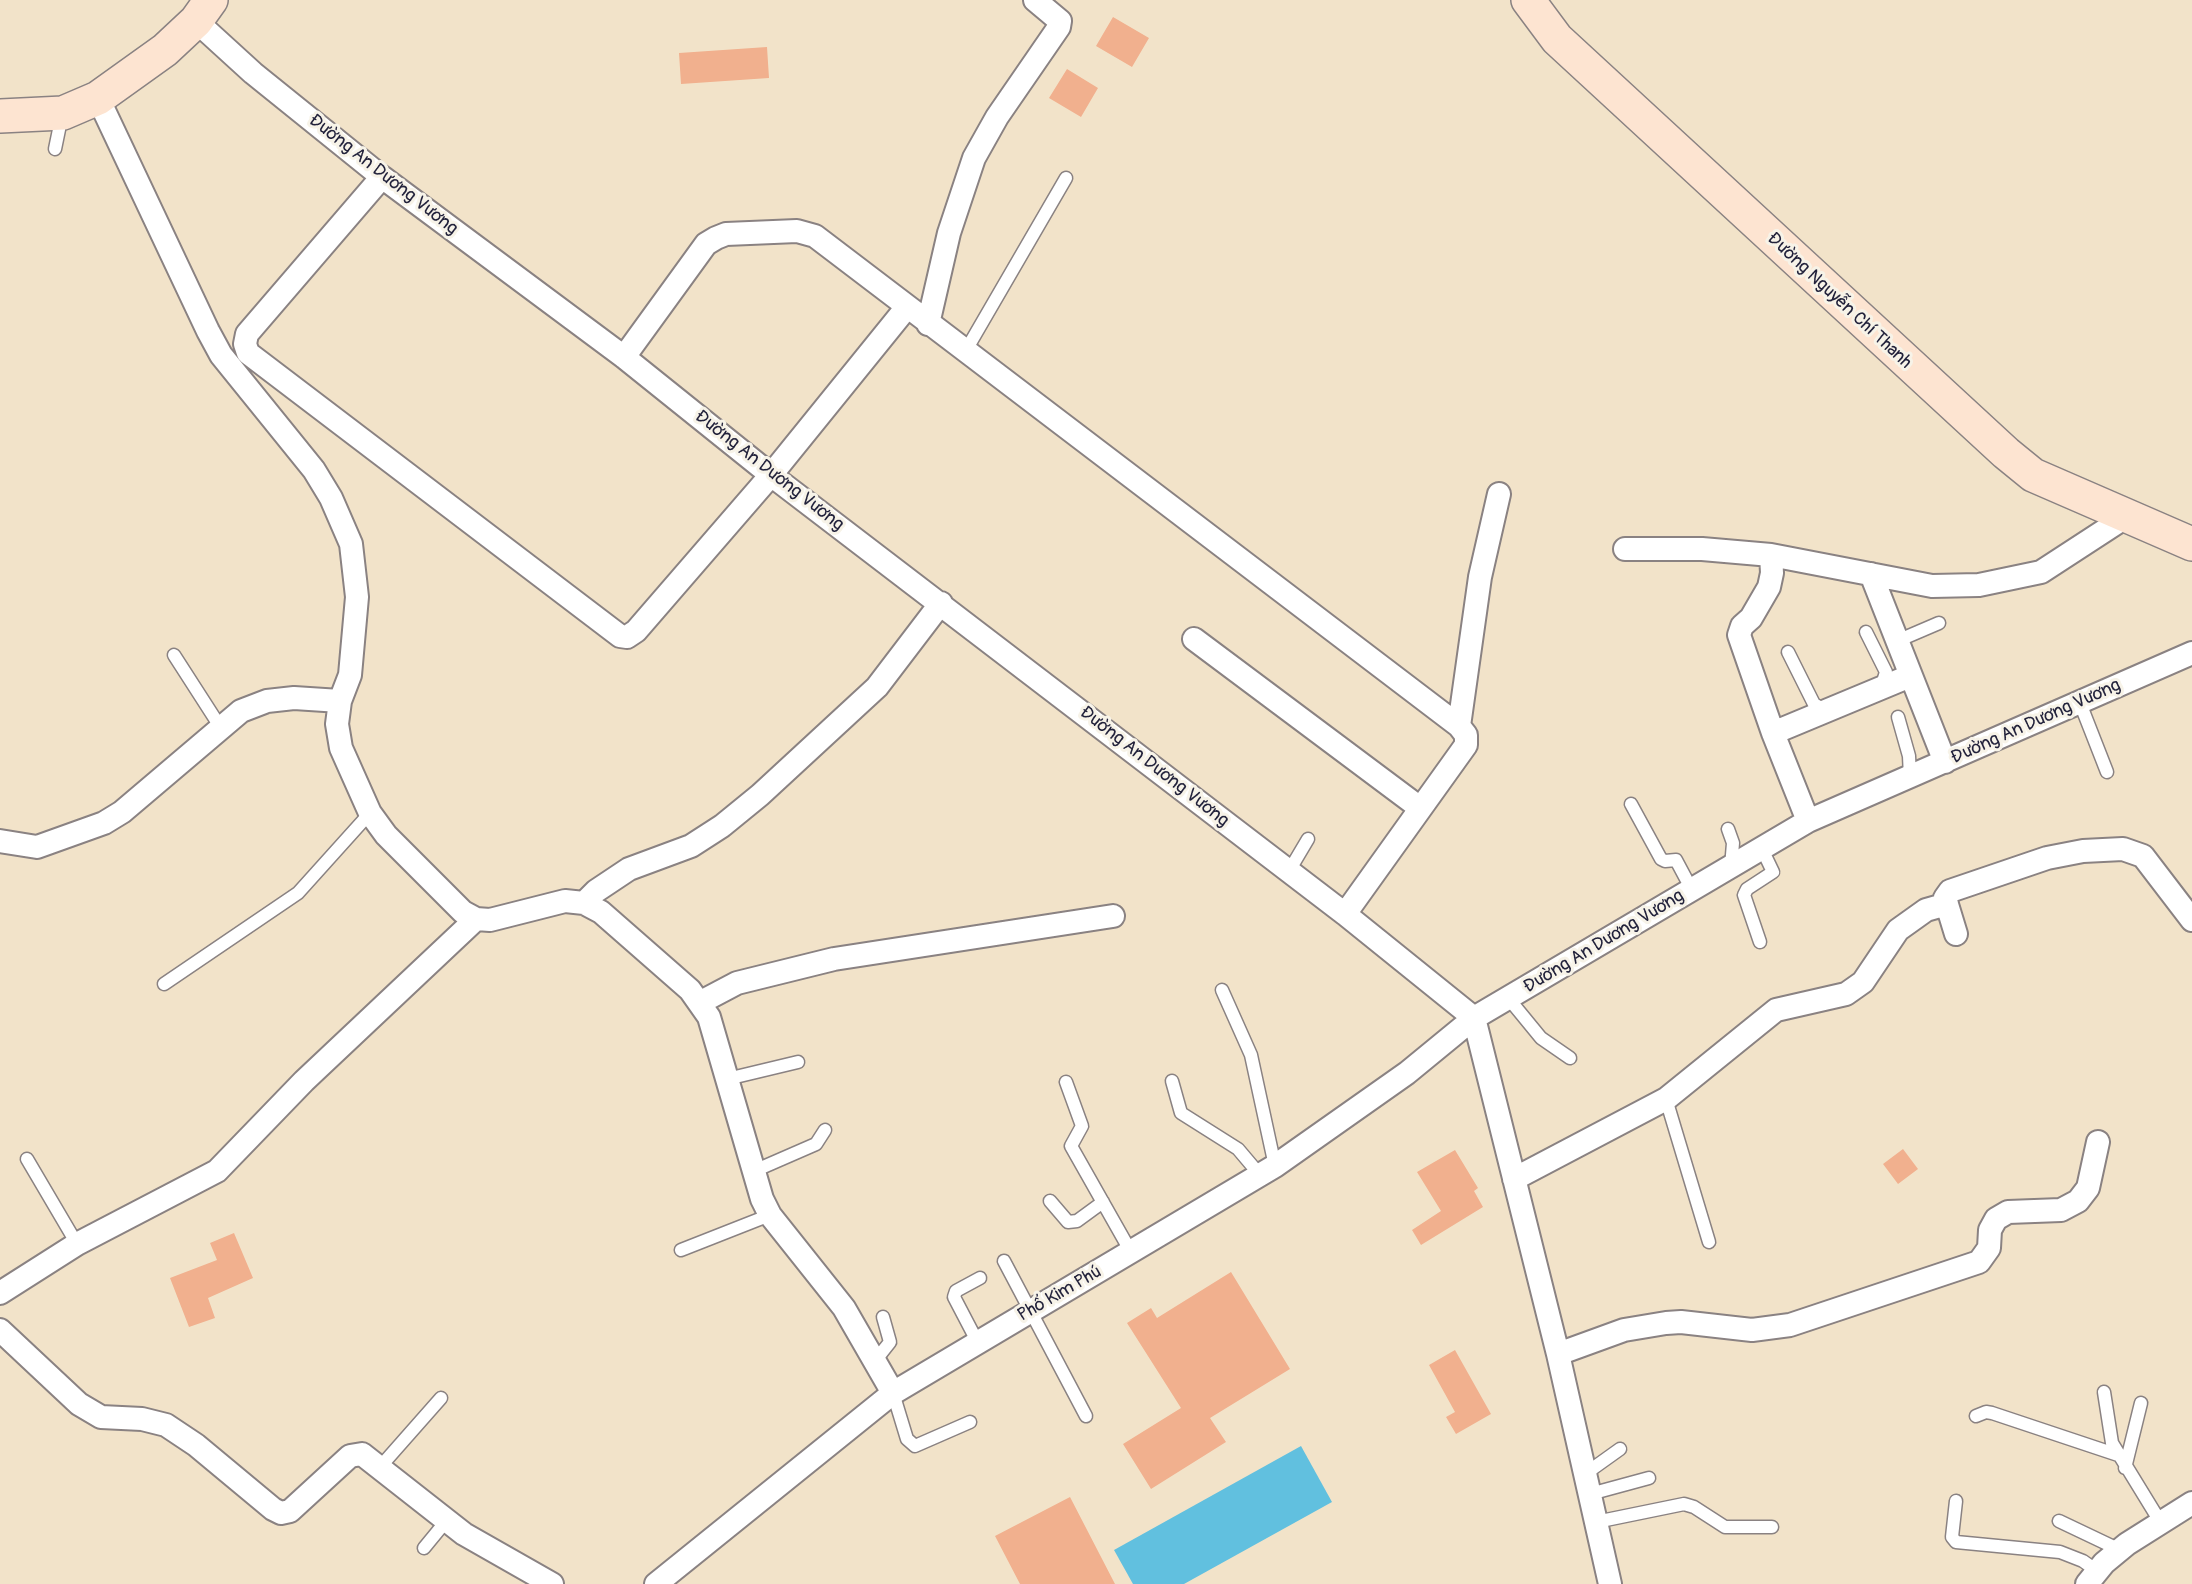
<!DOCTYPE html>
<html>
<head>
<meta charset="utf-8">
<style>
	body { margin:0 }
	canvas { display:block; background:#f2e3c9 }
</style>
</head>
<body>
<canvas width="2192" height="1584"></canvas>
<script>
const context = document.querySelector('canvas').getContext('2d');
context.lineJoin = 'round';
function paint(path, color) { context.fillStyle = color; context.fill(path, 'evenodd'); }
const toPath = rows => new Path2D(rows.map(r => 'M' + r).join(''));
function stroke(path, color, width, dash) { context.strokeStyle = color; context.lineWidth = width; context.lineCap = dash ? 'butt' : 'round'; context.setLineDash(dash || []); context.stroke(path); }
function label(font, color, halo, rows, align = 'center') {
  context.font = font + ' Pangolin,sans-serif'; context.lineWidth = 6; context.setLineDash([]); context.textBaseline = 'middle'; context.strokeStyle = halo; context.fillStyle = color; for (const [text, x, y, turn = 0] of rows) {
    context.save(); context.translate(x, y); context.rotate((+turn || 0) * Math.PI / 180); context.textAlign = isNaN(turn) ? turn : align; if (halo) context.strokeText(text, 0, 0); context.fillText(text, 0, 0); context.restore();
  }
}
paint(toPath([
	[1301,1446,1332,1502,1184,1584,1133,1584,1114,1550]
]), '#61c0df');
paint(toPath([
	[1113,17,1149,38,1132,67,1096,46],
	[767,47,769,78,681,84,679,53],
	[1067,69,1098,88,1081,117,1049,98],
	[1903,1149,1918,1169,1898,1184,1883,1164],
	[1455,1150,1478,1188,1474,1191,1483,1207,1421,1245,1412,1230,1441,1211,1417,1172],
	[234,1233,253,1278,208,1298,215,1318,189,1327,170,1278,217,1260,210,1243],
	[1231,1272,1290,1369,1210,1418,1226,1442,1151,1489,1123,1444,1181,1408,1127,1323,1151,1308,1157,1318],
	[1455,1350,1491,1414,1456,1434,1446,1417,1455,1412,1429,1365],
	[1070,1497,1115,1584,1020,1584,995,1536]
]), '#f1b08e');
const lane = toPath([
	[55,149,62,115],
	[965,352,1066,178],
	[1866,632,1886,672,1881,688],
	[1897,641,1939,623],
	[1788,652,1814,704,1826,711],
	[174,655,221,728],
	[2080,703,2107,772],
	[1898,717,1909,756,1910,777],
	[1631,804,1661,859,1665,861,1676,860,1692,890],
	[1728,829,1733,843,1731,867],
	[1289,871,1308,839],
	[1760,942,1744,895,1747,889,1773,872,1762,849],
	[164,984,298,893,370,813],
	[1222,990,1251,1055,1275,1166],
	[1509,999,1541,1038,1570,1058],
	[727,1079,798,1062],
	[1172,1081,1181,1113,1238,1149,1260,1175],
	[1066,1082,1082,1126,1071,1146,1131,1252],
	[1666,1099,1709,1242],
	[27,1159,77,1244],
	[754,1171,816,1144,825,1130],
	[1050,1201,1068,1222,1077,1221,1103,1202],
	[681,1250,770,1215],
	[1004,1261,1086,1416],
	[977,1341,954,1297,956,1291,980,1278],
	[875,1361,890,1342,883,1317],
	[2104,1392,2112,1443,2161,1523],
	[893,1393,907,1439,915,1446,970,1422],
	[1976,1416,1986,1412,1992,1413,2118,1455],
	[381,1466,441,1398],
	[2125,1468,2141,1403],
	[1585,1474,1620,1449],
	[1590,1494,1649,1478],
	[1956,1501,1952,1537,1956,1542,2060,1552,2083,1561,2097,1571],
	[2059,1521,2120,1550],
	[1596,1522,1684,1504,1694,1507,1725,1527,1772,1527],
	[424,1548,447,1520]
]);
const street = toPath([
	[196,21,253,73,382,177,624,357,771,475,1345,914,1474,1018,1808,821,2192,653],
	[98,98,208,331,221,355,314,470,331,498,351,544,357,597,350,675,340,701,337,724,341,748,370,813,386,835,463,912,476,919,490,920,565,901,584,903,601,912,690,990,709,1017,762,1199,770,1215,844,1308,893,1393],
	[382,177,247,334,245,344,248,353,620,636,627,637,636,631,771,475,907,307],
	[928,324,949,233,974,158,997,117,1059,27,1060,21,1035,0],
	[624,357,706,244,716,238,726,234,797,231,815,236,1459,726,1466,735,1466,745,1345,914],
	[1625,549,1702,549,1771,555,1932,586,1979,585,2041,572,2127,516],
	[1771,555,1772,573,1769,587,1751,618,1742,626,1739,635,1773,733,1808,821],
	[1871,574,1945,762],
	[1194,639,1420,808],
	[1459,726,1480,577,1499,494],
	[1773,733,1910,676],
	[0,841,37,847,104,823,122,812,241,711,267,701,294,698,340,701],
	[584,903,596,891,629,869,691,846,722,826,760,795,877,687,941,603],
	[1956,934,1945,898,1950,891,2047,858,2083,851,2123,849,2143,856,2192,920],
	[701,1002,737,983,834,959,1113,916],
	[1514,1179,1666,1099,1776,1010,1846,994,1863,982,1898,930,1926,910,1947,904],
	[0,1293,77,1244,217,1171,304,1081,476,919],
	[0,1330,79,1404,101,1417,142,1419,166,1425,196,1445,273,1509,281,1513,290,1511,350,1456,362,1454,464,1534,552,1584],
	[1558,1354,1624,1330,1666,1323,1681,1322,1752,1330,1790,1325,1979,1262,1989,1248,1990,1230,1996,1219,2008,1212,2061,1210,2078,1201,2088,1188,2098,1142],
	[656,1584,893,1393,1275,1166,1407,1073,1474,1018,1558,1354,1610,1584],
	[2087,1584,2104,1563,2127,1544,2192,1503]
]);
const secondary = toPath([
	[1528,0,1557,39,2006,453,2033,475,2192,544],
	[0,116,63,113,98,98,165,50,196,21,211,0]
]);
stroke(lane, '#8a8282', 15);
stroke(street, '#8a8282', 26);
stroke(secondary, '#8a8282', 36);
stroke(lane, '#fff', 12);
stroke(street, '#fff', 22);
stroke(secondary, '#fde4d1', 33);
label('18px', '#22223b', '#f7f3e8', [
	["Đường An Dương Vương",383,175,38],
	["Đường Nguyễn Chí Thanh",1839,301,43],
	["Đường An Dương Vương",769,471,38],
	["Đường An Dương Vương",2036,722,-24],
	["Đường An Dương Vương",1154,767,38],
	["Đường An Dương Vương",1604,942,-31],
	["Phố Kim Phú",1060,1294,-30]
]);
</script>
</body>
</html>
